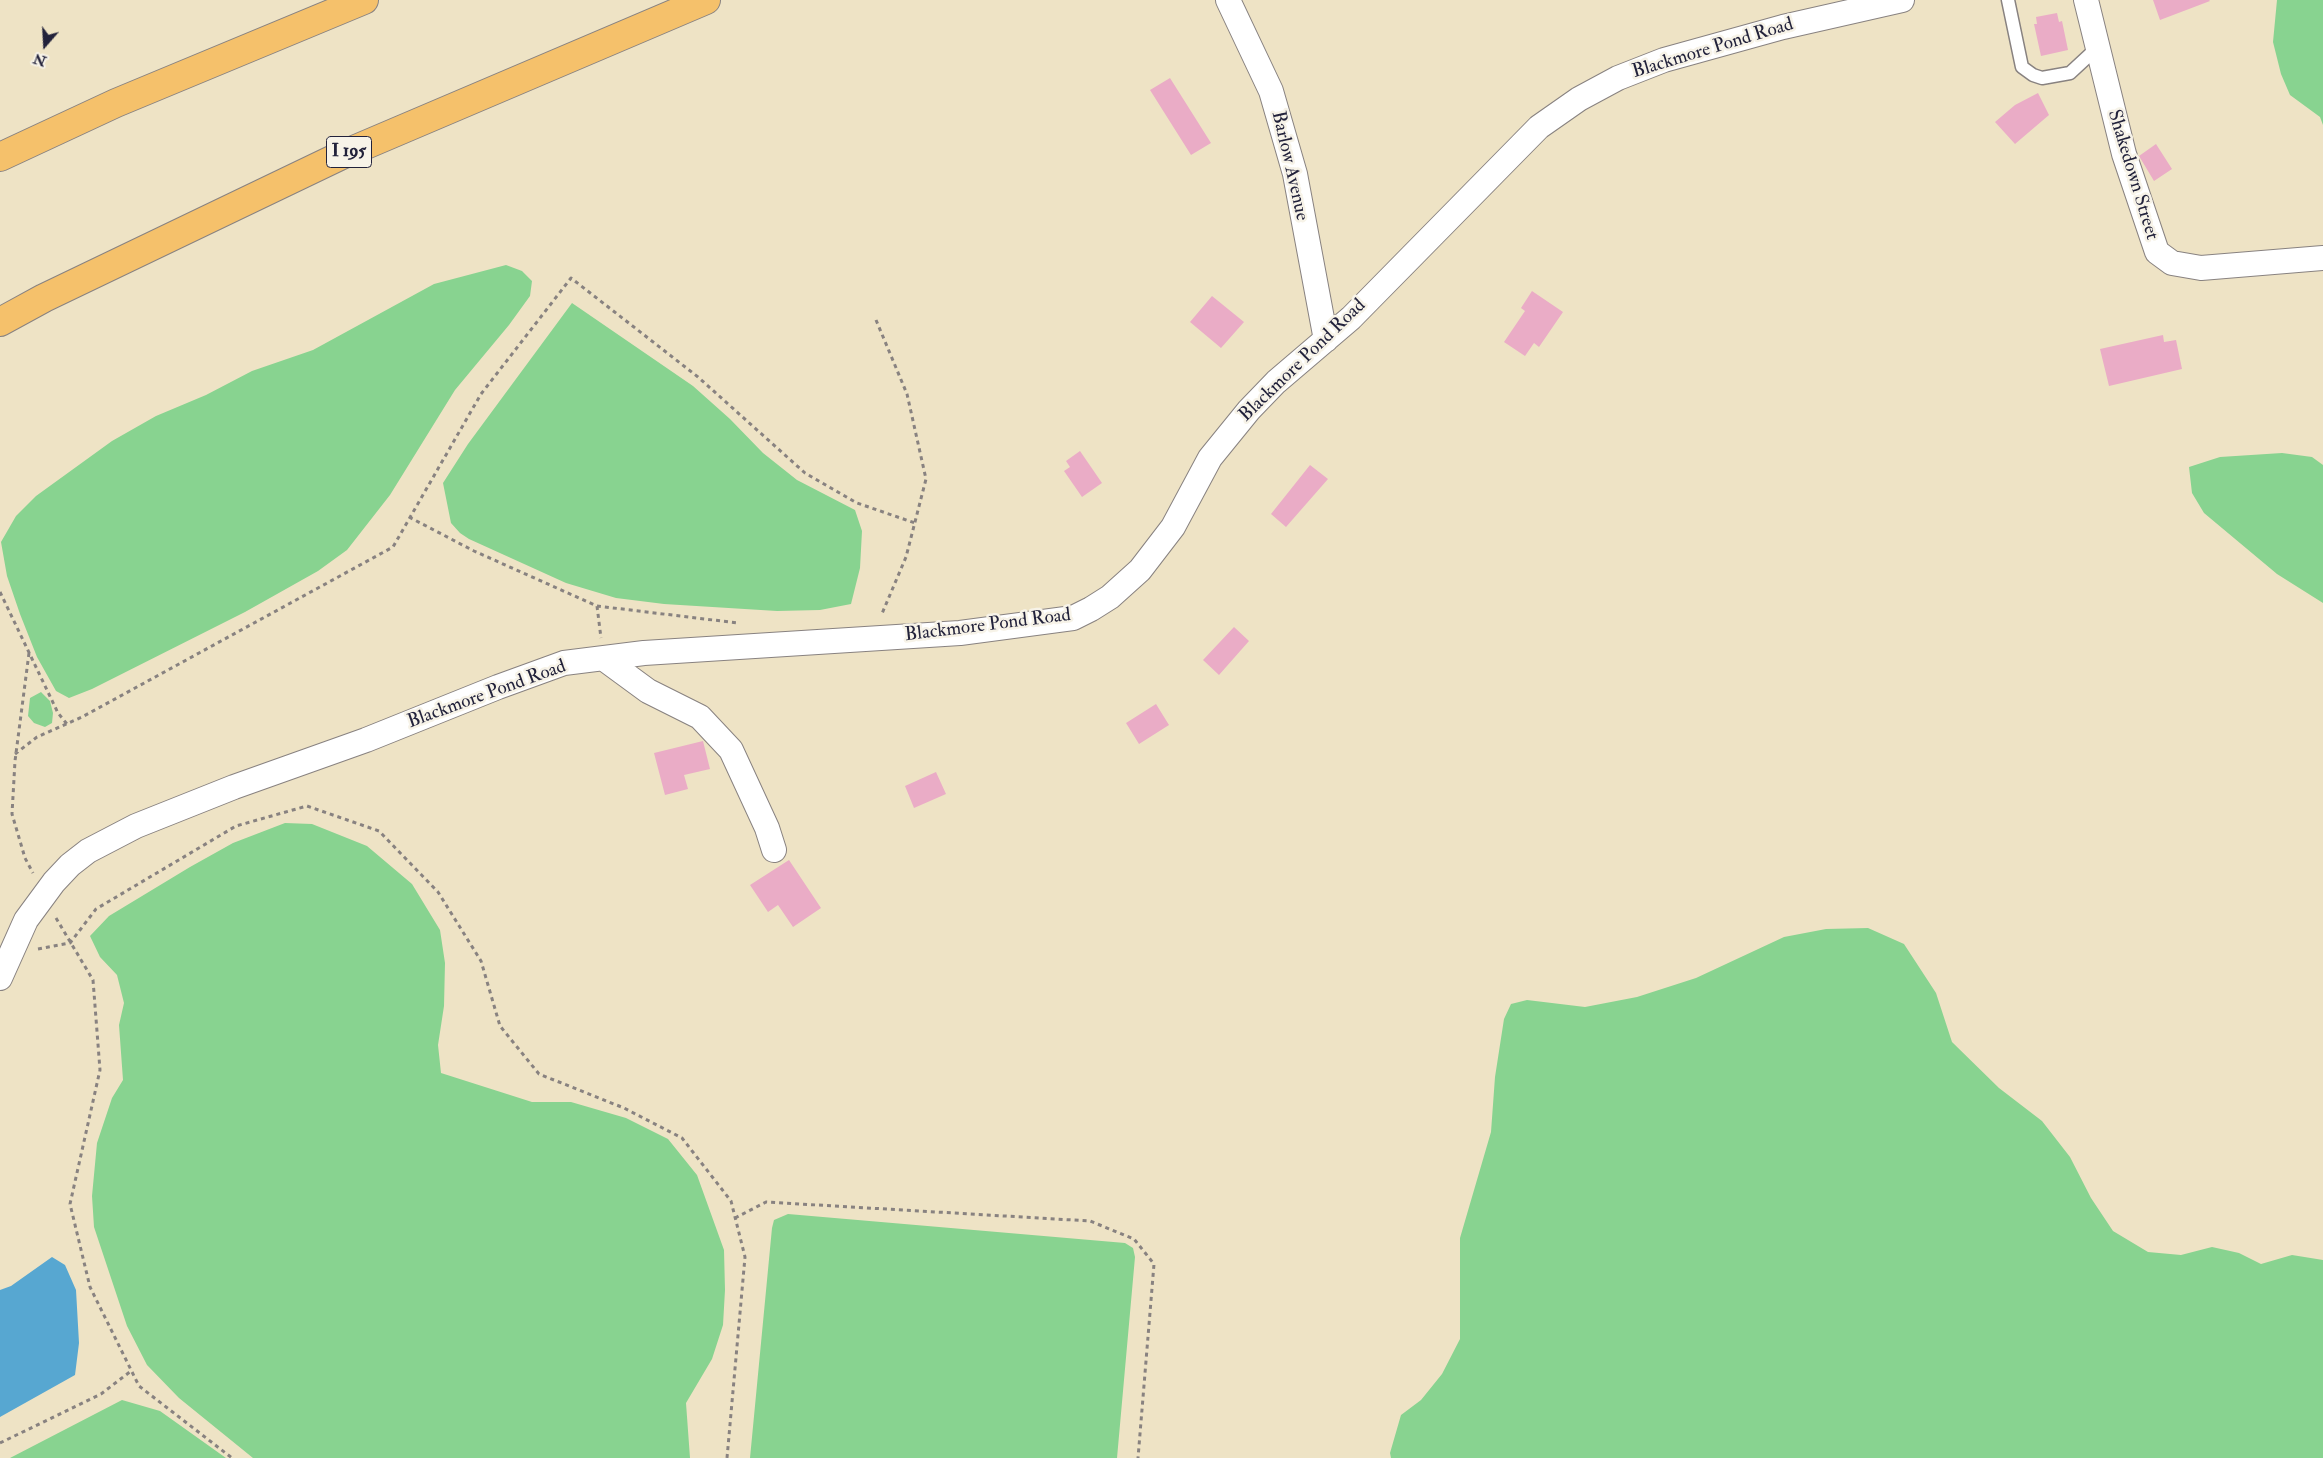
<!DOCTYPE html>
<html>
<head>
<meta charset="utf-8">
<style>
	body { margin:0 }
	#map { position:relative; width:2323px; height:1458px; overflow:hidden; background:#eee3c5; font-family:"IM FELL Double Pica",serif }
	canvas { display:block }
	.north { position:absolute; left:20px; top:20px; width:50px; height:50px; -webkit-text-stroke:4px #f7f3e8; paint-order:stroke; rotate:199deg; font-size:14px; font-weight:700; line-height:20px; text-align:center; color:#22223b }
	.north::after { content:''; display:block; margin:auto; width:18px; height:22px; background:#22223b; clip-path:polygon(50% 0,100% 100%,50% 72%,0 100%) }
</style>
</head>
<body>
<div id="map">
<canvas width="2323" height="1458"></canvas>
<div class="north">N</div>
</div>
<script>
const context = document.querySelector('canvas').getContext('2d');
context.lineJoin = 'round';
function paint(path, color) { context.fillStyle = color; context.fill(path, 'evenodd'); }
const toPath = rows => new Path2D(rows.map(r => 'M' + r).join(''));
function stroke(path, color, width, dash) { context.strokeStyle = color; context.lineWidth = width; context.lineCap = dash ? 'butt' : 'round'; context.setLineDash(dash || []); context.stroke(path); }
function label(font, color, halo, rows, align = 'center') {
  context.font = font + ' "IM FELL Double Pica",serif'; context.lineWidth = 5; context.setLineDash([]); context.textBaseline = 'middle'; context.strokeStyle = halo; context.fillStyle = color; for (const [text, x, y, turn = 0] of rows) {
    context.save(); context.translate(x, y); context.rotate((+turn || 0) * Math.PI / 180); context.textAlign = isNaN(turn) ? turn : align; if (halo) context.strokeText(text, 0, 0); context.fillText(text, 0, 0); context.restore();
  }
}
paint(toPath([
	[2277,0,2323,0,2323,125,2320,117,2290,95,2281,74,2273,42],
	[506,265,522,271,532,281,530,296,509,325,455,390,390,495,347,550,318,571,245,612,92,689,69,698,56,691,37,657,20,614,7,576,1,542,16,516,36,496,112,441,156,416,206,395,252,371,313,350,434,284],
	[572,303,693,386,730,419,763,453,797,480,855,510,862,531,860,568,851,604,820,610,777,611,664,604,616,598,566,583,469,539,460,533,451,523,443,483,468,444],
	[2282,453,2312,457,2323,465,2323,603,2277,574,2204,513,2192,493,2189,467,2220,457],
	[41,692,50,701,53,713,52,723,45,727,34,723,28,716,30,698],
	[285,823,312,824,367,846,412,884,440,930,445,963,444,1006,438,1045,441,1073,532,1102,571,1102,626,1118,668,1139,697,1175,724,1250,725,1290,723,1325,712,1359,686,1403,690,1458,253,1458,179,1398,147,1365,127,1326,94,1227,92,1196,97,1143,112,1098,123,1080,119,1025,124,1003,117,975,100,957,90,936,109,916,190,867,233,843],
	[1868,928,1904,944,1936,993,1952,1042,1999,1088,2042,1121,2070,1157,2091,1198,2113,1231,2148,1252,2181,1255,2212,1247,2239,1253,2261,1264,2292,1255,2323,1260,2323,1458,1391,1458,1390,1453,1401,1415,1421,1400,1442,1374,1460,1339,1460,1238,1491,1132,1495,1077,1504,1019,1511,1004,1527,1000,1585,1007,1637,997,1696,978,1784,937,1826,929],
	[788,1214,1125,1243,1133,1248,1135,1257,1117,1458,750,1458,772,1228,774,1220],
	[122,1400,160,1411,226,1458,10,1458]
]), '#88d390');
paint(toPath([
	[52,1257,65,1265,76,1290,79,1343,75,1375,0,1417,0,1290,11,1286]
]), '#57a7d1');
paint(toPath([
	[2153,0,2209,0,2210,1,2160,20],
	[2057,13,2059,22,2062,21,2068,50,2041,56,2034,24,2037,24,2036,17],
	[1170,78,1211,143,1191,155,1150,90],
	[2038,93,2049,115,2015,144,1995,122,2015,105],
	[2156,144,2172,169,2154,181,2139,156],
	[1532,291,1563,312,1539,347,1534,343,1525,356,1504,342,1525,311,1521,308],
	[1212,296,1244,322,1221,348,1190,322],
	[2163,335,2164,342,2176,340,2182,369,2109,386,2100,349],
	[1080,451,1102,483,1082,497,1064,471,1070,467,1066,461],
	[1310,465,1328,479,1286,527,1271,514],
	[1234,627,1249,641,1219,675,1203,660],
	[1156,704,1169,725,1139,744,1126,723],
	[703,741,710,769,684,775,688,789,665,795,654,753],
	[936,772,946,794,914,808,905,786],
	[789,860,821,908,793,927,778,905,768,912,750,885]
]), '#eaacc6');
const service = toPath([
	[2008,0,2022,67,2033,75,2042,78,2070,73,2097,48]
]);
const minor = toPath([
	[1228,0,1271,91,1295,174,1326,340],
	[2086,0,2124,154,2157,252,2172,263,2201,268,2323,258],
	[603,658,648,691,700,717,731,750,767,828,774,850],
	[0,978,26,920,54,882,70,865,88,851,136,826,234,787,366,740,498,687,564,663,644,653,960,633,1073,618,1091,609,1110,597,1140,570,1173,527,1210,458,1249,410,1276,382,1351,318,1539,127,1579,99,1618,78,1664,60,1783,27,1902,0]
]);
const motorway = toPath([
	[0,157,116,103,364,0],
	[0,322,44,298,342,155,706,0]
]);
stroke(service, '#888280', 15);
stroke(minor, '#888280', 26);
stroke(motorway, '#888280', 30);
stroke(toPath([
	[876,320,907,394,926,479,906,557,881,616],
	[409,517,474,551,597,606,738,623],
	[0,592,58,713,67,724],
	[597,606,601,638],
	[29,653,15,761,12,814,25,858,33,873],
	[15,754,37,737,82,717,393,547,481,394,571,278,698,377,805,473,857,503,915,523],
	[56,918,93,980,100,1070,70,1204,90,1287,139,1386,232,1458],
	[38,949,70,943,96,909,236,826,307,806,379,831,438,892,481,961,500,1026,539,1074,624,1108,682,1138,731,1201,745,1257,727,1458],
	[735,1218,766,1202,1090,1221,1134,1239,1154,1264,1138,1458],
	[0,1443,101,1394,131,1371]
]), '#888280', 3, [4, 4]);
stroke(service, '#fff', 12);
stroke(minor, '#fff', 24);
stroke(motorway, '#f5c16b', 28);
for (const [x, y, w] of [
	[349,152,45]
]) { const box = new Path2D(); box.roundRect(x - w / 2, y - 15.5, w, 31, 4); context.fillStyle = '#f7f3e8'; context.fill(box); stroke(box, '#22223b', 1); }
label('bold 18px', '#22223b', null, [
	["I 195",349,152]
]);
label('19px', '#22223b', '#f7f3e8', [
	["Blackmore Pond Road",1713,49,-17],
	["Barlow Avenue",1289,166,77],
	["Shakedown Street",2132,175,73],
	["Blackmore Pond Road",1303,361,-44],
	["Blackmore Pond Road",988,626,-7],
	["Blackmore Pond Road",487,695,-20]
]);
</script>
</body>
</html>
